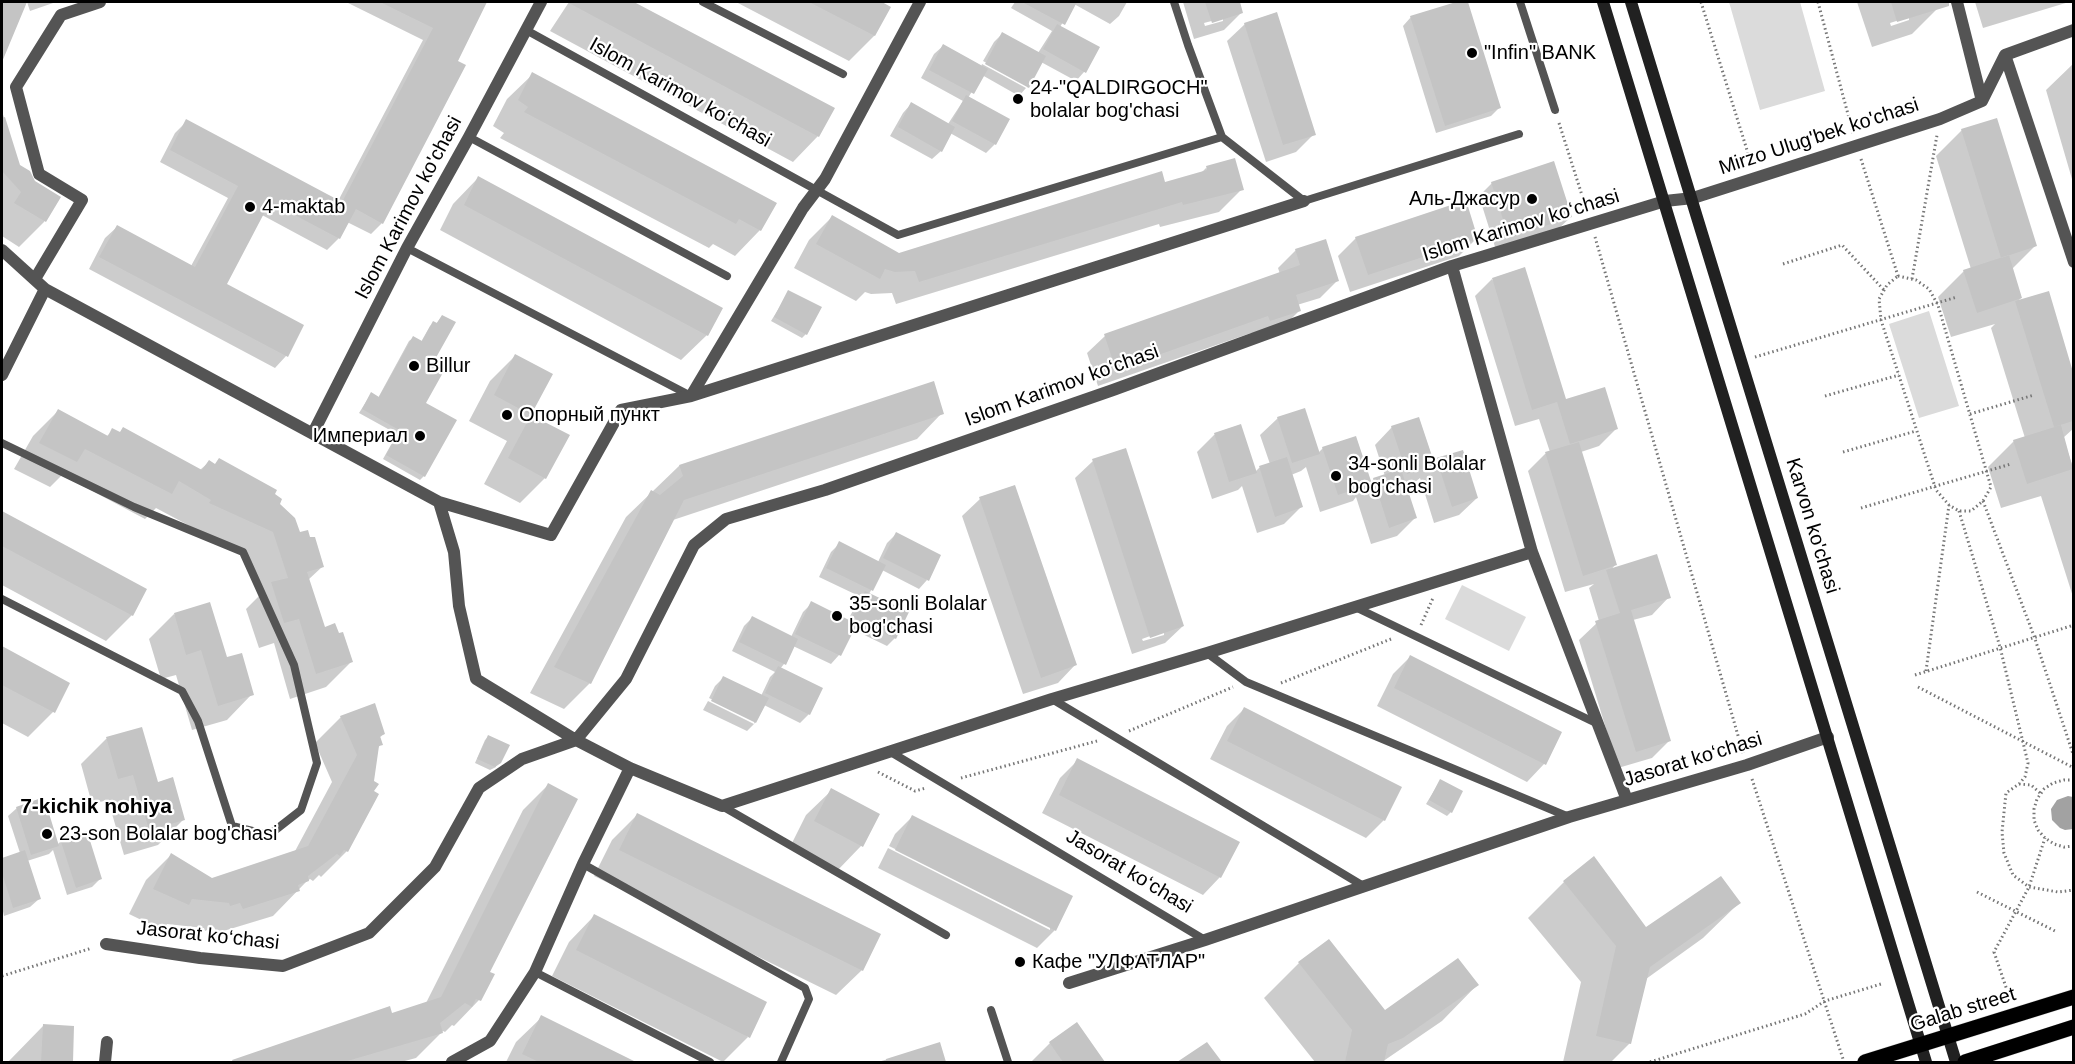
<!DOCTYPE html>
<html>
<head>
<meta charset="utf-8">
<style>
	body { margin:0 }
	#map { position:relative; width:2075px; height:1064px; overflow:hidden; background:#fff; font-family:Arial,sans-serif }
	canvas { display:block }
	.frame { position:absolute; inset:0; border:3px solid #000; pointer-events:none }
</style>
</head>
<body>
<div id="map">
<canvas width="2075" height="1064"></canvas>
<div class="frame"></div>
</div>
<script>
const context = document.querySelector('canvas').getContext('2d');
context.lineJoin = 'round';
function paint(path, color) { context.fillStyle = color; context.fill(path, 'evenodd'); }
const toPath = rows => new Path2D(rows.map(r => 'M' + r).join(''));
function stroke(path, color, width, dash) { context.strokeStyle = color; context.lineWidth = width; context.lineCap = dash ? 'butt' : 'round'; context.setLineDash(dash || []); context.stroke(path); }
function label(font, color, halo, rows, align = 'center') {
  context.font = font + ' Arial,sans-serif'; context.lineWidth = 4.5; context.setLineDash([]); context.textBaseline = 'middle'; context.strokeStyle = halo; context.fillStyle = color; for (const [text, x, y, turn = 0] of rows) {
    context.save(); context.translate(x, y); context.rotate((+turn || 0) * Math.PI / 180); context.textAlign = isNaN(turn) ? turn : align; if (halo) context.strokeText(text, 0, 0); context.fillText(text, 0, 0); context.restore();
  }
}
paint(toPath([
	[1729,2,1800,2,1825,91,1760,110],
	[1929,311,1959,406,1919,418,1889,324],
	[1462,585,1526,617,1509,651,1445,619]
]), '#dbdbdb');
paint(toPath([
	[2068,796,2073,797,2073,829,2065,830,2060,828,2052,820,2051,809,2057,800]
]), '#a2a2a2');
paint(toPath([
	[2,2,25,2,2,59],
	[27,2,56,2,30,11],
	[346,2,485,2,382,223,371,234,347,222,339,238,327,250,262,215,225,285,302,326,286,356,275,368,89,269,105,238,117,227,191,266,228,198,160,162,175,133,187,121,338,201,423,40],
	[569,2,631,2,833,108,818,136,793,162,550,31],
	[736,2,879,2,889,7,874,36,849,61],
	[1015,2,1127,2,1119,16,1110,24,1074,4,1060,27,1098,48,1084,72,1076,81,1041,62,1027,88,1027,85,983,61,994,42,1002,34,1038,53,1052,31,1011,8],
	[1183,2,1238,2,1241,13,1224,30,1194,39],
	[1223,18,1223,21,1205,26,1204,23],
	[1461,2,1467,2,1500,107,1491,116,1436,133,1403,26,1411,17],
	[1857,2,1935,2,1937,9,1912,34,1872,47],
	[1909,17,1909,20,1891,26,1890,23],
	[1975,2,2069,2,1983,28],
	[1245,24,1314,134,1296,152,1266,162,1227,41],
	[943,46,981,67,982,64,1026,88,1019,96,982,75,968,98,995,144,986,153,950,133,941,151,932,159,890,136,903,113,911,104,948,124,963,101,921,78,934,54],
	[2074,63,2074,186,2046,90],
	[533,74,760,230,735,256,713,244,709,248,500,138,504,133,493,126,507,99],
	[2,111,18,166,34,182,59,197,44,222,19,247,2,236],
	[1962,130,2035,246,2012,269,2021,298,2016,303,2048,293,2074,377,2074,428,2063,438,2074,470,2074,600,2041,496,2001,508,1988,467,2014,441,2025,438,1991,328,1995,324,1951,337,1938,297,1964,271,1971,269,1936,156],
	[1206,168,1242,189,1219,212,1160,227,1159,224,896,304,892,293,871,294,865,292,856,301,794,268,809,240,832,217,899,255,1164,184,1201,173],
	[478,178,707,335,681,360,440,230,453,204],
	[1492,183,1571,217,1557,230,1496,250,1479,196],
	[1356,238,1477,238,1459,256,1350,292,1338,256],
	[1296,250,1337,281,1320,298,1297,305,1299,311,1282,328,1252,338,1251,333,1098,386,1087,353,1105,336,1280,274,1278,268],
	[1492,279,1565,401,1616,429,1599,446,1581,452,1615,565,1611,570,1669,597,1652,615,1633,620,1670,740,1652,758,1618,768,1579,640,1599,621,1589,588,1594,584,1565,592,1528,471,1545,454,1550,452,1539,419,1515,426,1475,296],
	[789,292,806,334,802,338,771,321],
	[442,316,424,404,424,476,420,480,383,459,397,434,359,413,371,394,378,398,409,341,413,338,421,342,430,326,434,323,436,324],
	[515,356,551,374,529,415,568,436,545,478,520,503,484,484,507,441,469,421,490,381],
	[58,411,106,437,113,430,200,470,209,462,273,495,322,567,308,580,324,629,351,662,326,687,290,699,274,643,259,648,246,609,260,595,248,557,156,508,145,519,62,475,50,487,14,469,33,436],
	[942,413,917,439,673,520,590,683,564,709,530,693,626,517,679,466],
	[1278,418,1318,453,1323,448,1370,483,1374,479,1385,476,1375,445,1392,427,1433,464,1437,460,1477,498,1459,515,1434,523,1420,478,1415,482,1404,486,1415,518,1397,536,1371,544,1356,497,1353,501,1320,512,1306,467,1301,471,1291,475,1301,507,1284,524,1257,533,1242,486,1238,490,1212,499,1197,452,1214,435,1240,426,1255,472,1259,468,1270,464,1260,435],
	[1093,461,1183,626,1165,643,1132,654,1075,478],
	[1164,631,1164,635,1143,641,1142,639],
	[980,499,1075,665,1058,683,1023,694,962,516],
	[2,513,145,590,132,615,106,641,2,585],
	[896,534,927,580,919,589,882,570,869,594,895,638,887,646,852,629,839,655,831,664,793,646,784,664,780,669,809,714,800,723,764,705,754,724,754,720,709,698,715,686,724,677,761,696,770,677,775,672,732,651,744,626,752,618,791,637,803,612,812,603,847,621,861,597,819,577,831,552,840,543,878,562,887,543],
	[174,614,226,659,252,694,227,720,192,730,176,675,161,679,149,639],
	[2,648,68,683,53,712,28,737,2,723],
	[1410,657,1560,733,1544,764,1527,782,1377,706,1393,674],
	[708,701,754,724,747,731,703,710],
	[1244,709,1400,788,1384,820,1366,838,1210,759,1227,726],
	[341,717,384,734,379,738,381,744,377,749,347,851,321,877,319,875,313,881,310,879,306,882,273,916,217,933,214,927,205,931,204,928,167,924,162,930,129,914,146,880,171,855,212,879,294,853,332,782,315,743],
	[141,728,157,784,184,819,158,845,124,855,108,800,92,804,81,764,106,739],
	[488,737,496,767,490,770,475,763,485,740],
	[1078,760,1220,877,1203,895,1042,813,1060,778],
	[1440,781,1451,812,1447,816,1426,804],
	[548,785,479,1000,454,1026,452,1025,445,1032,443,1031,416,1058,401,1062,230,1062,389,1008,391,1015,426,1003,523,810],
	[832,790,878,814,861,846,836,872,790,847,806,815],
	[17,808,57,845,61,841,101,878,92,887,67,895,53,850,49,854,27,861,39,899,30,907,4,916,2,907,2,859,20,853,8,816],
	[637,815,862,970,836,995,594,876,612,840],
	[912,817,1071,896,1055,930,1037,948,878,868,888,848,1050,930,1050,927,889,846,895,834],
	[1594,858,1646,929,1739,903,1703,938,1646,979,1630,1043,1611,1062,1563,1062,1581,982,1528,918,1564,882],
	[594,916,748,1037,723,1062,552,976,569,942],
	[1299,963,1384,1012,1477,985,1442,1021,1382,1062,1315,1062,1264,998],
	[542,1017,633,1062,506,1062,516,1042],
	[1077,1024,1103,1062,1031,1062,1050,1043],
	[43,1026,73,1027,71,1062,8,1062],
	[939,1044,945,1062,878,1062],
	[1206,1044,1220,1062,1180,1062]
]), '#0003');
paint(toPath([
	[2,2,27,2,2,62],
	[380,2,487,2,458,61,466,65,383,224,356,209,340,239,270,202,227,284,304,325,288,357,99,257,117,225,195,267,238,186,170,150,186,119,342,202,433,28],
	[567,2,634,2,835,108,819,137],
	[809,2,882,2,891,7,875,36],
	[1022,2,1077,2,1065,25],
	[1205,2,1240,2,1243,13,1212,23],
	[1456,2,1468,2,1501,108,1445,126,1410,16],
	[1891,2,1949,2,1949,6,1897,22],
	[1277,12,1316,135,1283,145,1244,23],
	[1057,24,1100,47,1086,73,1043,49],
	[1002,32,1046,56,1029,88,985,64],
	[943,44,988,69,974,94,929,70],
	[532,72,777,203,761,231,739,219,736,224,524,112,528,107,518,100],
	[966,95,1010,119,996,145,952,121],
	[911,102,955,127,942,152,898,127],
	[5,117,20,165,30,171,35,181,61,197,46,222,14,203,21,192,2,171,2,118],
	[1997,118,2037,246,2001,258,1961,129],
	[1235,158,1244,190,1183,205,1182,202,919,282,915,271,895,272,885,269,880,279,816,244,832,215,899,253,1162,171,1165,182,1207,170,1206,166],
	[1554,161,1572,217,1509,238,1491,182],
	[478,176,723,308,708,336,464,205],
	[1466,200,1478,239,1368,275,1355,237],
	[1326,239,1339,281,1296,295,1301,311,1270,321,1268,316,1116,370,1104,334,1300,265,1295,249],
	[2009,255,2022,298,1977,313,1963,270],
	[1525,267,1566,399,1605,387,1618,429,1570,444,1557,402,1532,410,1492,278],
	[788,290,822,307,807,335,774,317],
	[2049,291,2073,372,2073,421,2054,427,2015,301],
	[442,315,456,322,433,363,445,369,426,403,457,420,425,477,386,455,399,430,362,409,371,392,379,397,413,336,422,341,433,321,437,323],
	[515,354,553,374,531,415,494,395],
	[934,381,944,414,684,500,591,684,554,667,651,490,660,495,683,476,679,465],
	[1305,408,1320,454,1292,463,1277,417],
	[58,409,108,436,112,428,120,432,123,427,202,470,209,460,215,464,219,458,277,490,275,494,282,499,280,504,295,518,300,532,308,530,310,537,315,537,324,567,307,572,325,627,335,623,339,633,343,632,353,662,316,674,299,619,284,623,271,582,288,578,273,532,209,503,211,500,179,481,172,494,85,449,77,462,39,443],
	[531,415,570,435,546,479,508,458],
	[1419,417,1435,465,1407,474,1391,426],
	[1241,424,1257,473,1229,482,1214,433],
	[2061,425,2073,469,2027,484,2013,440],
	[1356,436,1372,484,1338,495,1322,447],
	[1579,442,1617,565,1583,576,1545,452],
	[1126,448,1184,626,1150,638,1092,459],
	[1463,450,1478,498,1452,507,1436,458],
	[1287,457,1303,507,1275,517,1259,466],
	[1401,469,1417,518,1389,528,1373,478],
	[1015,485,1077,665,1041,678,979,497],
	[2,511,147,589,133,616,2,546],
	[896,532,941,555,929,581,883,558],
	[839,541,886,565,873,591,826,568],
	[1657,554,1671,598,1631,610,1671,741,1636,752,1595,621,1620,613,1606,570],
	[865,591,909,612,896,639,852,617],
	[811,601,857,624,841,656,795,634],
	[210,602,227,657,242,653,254,695,218,706,201,650,186,655,174,613],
	[752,616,798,639,786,665,739,642],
	[2,646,70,683,55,713,2,685],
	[1410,655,1562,732,1546,765,1394,688],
	[778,666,823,688,810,715,765,693],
	[723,676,769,698,756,723,711,701],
	[375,703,385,734,380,736,383,745,379,746,374,781,379,784,374,791,379,794,348,852,344,850,340,856,337,854,308,876,309,881,298,885,300,891,243,909,240,903,230,906,229,903,192,899,189,905,153,889,171,853,212,878,308,846,357,755,340,716],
	[1244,707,1402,787,1385,821,1227,741],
	[142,727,158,782,173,777,185,820,149,830,133,775,118,779,106,737],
	[488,735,510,745,501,763,495,767,477,759],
	[1077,758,1240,842,1221,878,1059,795],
	[1440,779,1463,791,1452,813,1429,800],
	[548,783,578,799,490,972,495,974,481,1001,476,999,472,1007,465,1003,440,1023,443,1033,344,1062,233,1062,232,1060,390,1006,392,1013,441,997],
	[831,788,880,814,863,847,814,821],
	[44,797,59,846,31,855,16,807],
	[637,813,881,934,863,971,619,850],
	[912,815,1073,896,1056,931,895,850],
	[87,831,102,879,76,888,60,839],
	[25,850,41,899,13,908,2,873,2,858],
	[1594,856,1646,927,1721,876,1741,903,1650,967,1631,1044,1596,1036,1616,946,1563,881],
	[594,914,767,1002,750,1038,576,950],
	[1329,939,1385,1010,1458,958,1479,985,1403,1038,1388,1044,1384,1062,1345,1062,1352,1030,1298,962],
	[541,1015,636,1062,539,1062,522,1054],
	[1077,1022,1105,1062,1063,1062,1049,1042],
	[43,1024,74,1026,73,1062,41,1062],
	[940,1042,946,1062,886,1062,886,1059],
	[1207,1042,1222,1062,1177,1062]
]), '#c4c4c4');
const primary = toPath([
	[1865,1062,2074,997],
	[1965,1062,2074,1027]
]);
stroke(primary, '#dbdbdb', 16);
stroke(toPath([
	[1701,2,1751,163],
	[1818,2,1853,133],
	[1559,123,1587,211],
	[1861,159,1898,276],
	[1595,237,1743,753],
	[1783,264,1842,245,1884,290],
	[1898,276,1916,280,1929,289,1938,305,1991,487,1983,501,1971,511,1959,511,1949,505,1936,490,1881,320,1879,299,1887,285,1898,276],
	[1912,279,1937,135],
	[1755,357,1957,297],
	[1825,396,1899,375],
	[1970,414,2034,395],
	[1843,452,1916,431],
	[1983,501,2034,636,2074,757],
	[1861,508,2011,464],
	[1959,511,2000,647,2028,763,2025,777,2019,784,2006,793,2002,832,2004,853,2013,875,2029,887,2058,892,2074,890],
	[1421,625,1433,598],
	[1926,671,1949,505],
	[1915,675,2074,625],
	[1281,683,1391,639],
	[1918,687,2074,768],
	[1129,731,1233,687],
	[878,772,915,791,926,788],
	[961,778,1097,741],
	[1752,779,1844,1062],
	[2074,780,2064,780,2053,783,2044,789,2037,799,2034,809,2034,820,2038,830,2045,838,2054,844,2064,847,2074,846],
	[2019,784,2031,785,2040,793],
	[1977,892,2057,932],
	[2,976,92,948],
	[2009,996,1994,952,2029,887,2045,838],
	[1650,1062,1805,1014,1825,1001,1881,984]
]), '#767676', 3, [1.5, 3]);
stroke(toPath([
	[703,2,843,74],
	[1520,2,1555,110],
	[526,30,898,235,1222,137,1188,45,1174,2],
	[469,137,727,276],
	[1222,137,1304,201,1519,134],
	[407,248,691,396],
	[2,443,134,507,243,552,294,665,317,763,301,810,269,835,232,826,198,721,182,691,2,599],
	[1355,607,1598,724],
	[1207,653,1246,682,1569,817],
	[1052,699,1365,887],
	[889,751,1205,940],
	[722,806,946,935],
	[583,864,805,988,809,999,781,1062],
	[535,972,710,1062],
	[991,1010,1008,1062]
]), '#545454', 8);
stroke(toPath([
	[1957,2,1982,101],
	[2005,55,2074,262],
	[2,250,45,289,2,375],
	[1452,266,1532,552,1627,800],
	[35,279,82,200,39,174,16,87,61,15,100,2],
	[45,289,439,502,454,552,459,606,476,679,576,740,630,768,722,806,1052,699,1207,653,1532,552],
	[691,396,803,208,825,179,920,2],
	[313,433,407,248,469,137,541,2],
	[439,502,551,535,621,410,691,396,1304,201],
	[106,944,200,958,283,966,369,933,435,867,479,788,522,759,576,740,626,679,694,545,726,519,825,490,1113,390,1452,266,1665,201,1693,198,1940,119,1982,101,2005,55,2074,30],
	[1069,983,1205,940,1569,817,1747,765,1828,737],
	[105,1062,107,1042],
	[452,1062,490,1041,535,972,583,864,630,768]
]), '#545454', 12);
stroke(toPath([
	[1603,2,1926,1062],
	[1631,2,1956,1062]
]), '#212121', 12);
stroke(primary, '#000', 15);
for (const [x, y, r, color] of [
	[1472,53,6,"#000"],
	[1018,99,6,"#000"],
	[1532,199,6,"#000"],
	[250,207,6,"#000"],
	[414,366,6,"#000"],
	[507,415,6,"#000"],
	[420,436,6,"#000"],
	[1336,476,6,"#000"],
	[837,616,6,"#000"],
	[47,834,6,"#000"],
	[1020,962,6,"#000"]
]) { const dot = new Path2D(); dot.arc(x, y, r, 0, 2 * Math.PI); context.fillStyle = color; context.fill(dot); stroke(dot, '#fff', 2); }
label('20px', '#000', '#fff', [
	["\"Infin\" BANK",1484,53],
	["24-\"QALDIRGOCH\"",1030,88],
	["bolalar bog'chasi",1030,111],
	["Аль-Джасур",1520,199,"right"],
	["4-maktab",262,207],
	["Billur",426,366],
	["Опорный пункт",519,415],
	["Империал",408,436,"right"],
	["34-sonli Bolalar",1348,464],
	["bog'chasi",1348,487],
	["35-sonli Bolalar",849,604],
	["bog'chasi",849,627],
	["23-son Bolalar bog'chasi",59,834],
	["Кафе \"УЛФАТЛАР\"",1032,962]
], 'left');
label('20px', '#000', '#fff', [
	["Islom Karimov ko‘chasi",680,93,29],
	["Mirzo Ulug'bek ko'chasi",1819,137,-18],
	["Islom Karimov ko'chasi",409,208,-62],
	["Islom Karimov ko‘chasi",1521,226,-17],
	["Islom Karimov ko‘chasi",1062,386,-20],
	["Karvon ko'chasi",1812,526,73],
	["Jasorat ko‘chasi",1693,760,-17],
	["Jasorat ko‘chasi",1129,872,31],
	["Jasorat ko‘chasi",208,936,6],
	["Galab street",1963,1010,-17]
]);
label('bold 21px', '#000', '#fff', [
	["7-kichik nohiya",96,807]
]);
</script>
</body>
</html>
